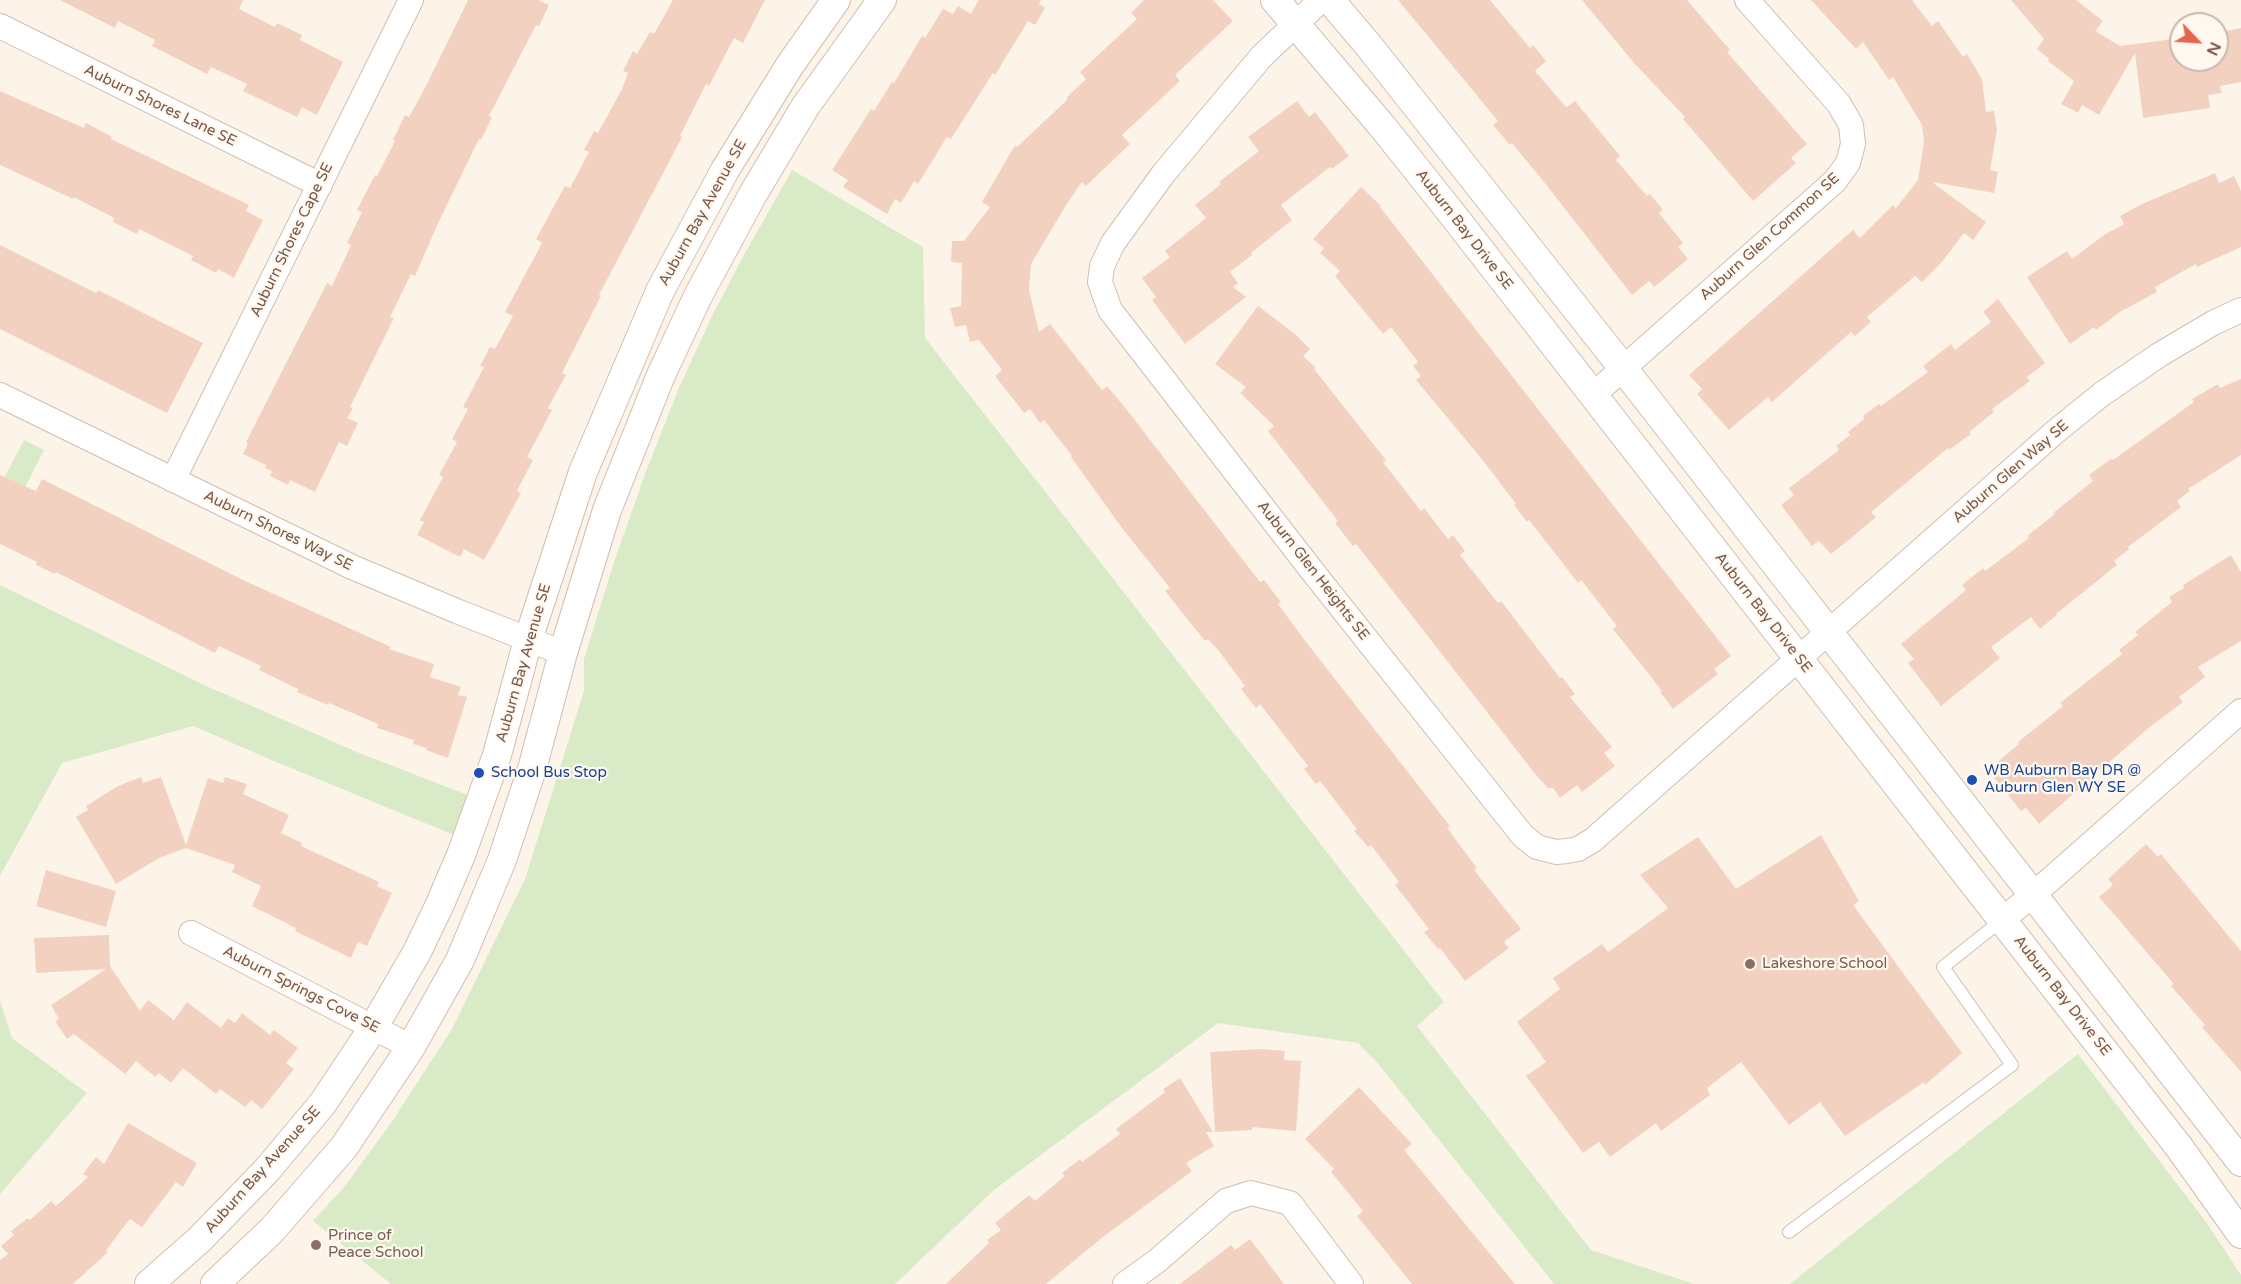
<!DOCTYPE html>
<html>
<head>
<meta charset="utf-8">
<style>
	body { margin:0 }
	#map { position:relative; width:2241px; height:1284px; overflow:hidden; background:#fdf4e9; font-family:"Varela Round",sans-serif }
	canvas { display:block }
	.north { position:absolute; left:2169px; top:12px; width:60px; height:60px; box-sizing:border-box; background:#fff8ef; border:2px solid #c9b8ad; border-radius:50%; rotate:115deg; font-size:16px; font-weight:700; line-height:24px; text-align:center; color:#78584b }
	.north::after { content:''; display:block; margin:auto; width:21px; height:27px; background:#e8654d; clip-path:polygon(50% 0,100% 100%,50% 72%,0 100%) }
</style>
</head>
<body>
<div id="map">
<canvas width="2241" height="1284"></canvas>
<div class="north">N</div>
</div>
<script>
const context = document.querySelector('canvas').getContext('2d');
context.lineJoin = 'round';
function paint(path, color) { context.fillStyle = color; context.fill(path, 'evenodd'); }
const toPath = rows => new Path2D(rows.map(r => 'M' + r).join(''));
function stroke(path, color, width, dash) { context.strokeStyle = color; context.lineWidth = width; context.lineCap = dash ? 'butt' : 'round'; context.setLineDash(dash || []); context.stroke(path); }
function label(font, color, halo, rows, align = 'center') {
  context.font = font + ' "Varela Round",sans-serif'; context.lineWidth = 4.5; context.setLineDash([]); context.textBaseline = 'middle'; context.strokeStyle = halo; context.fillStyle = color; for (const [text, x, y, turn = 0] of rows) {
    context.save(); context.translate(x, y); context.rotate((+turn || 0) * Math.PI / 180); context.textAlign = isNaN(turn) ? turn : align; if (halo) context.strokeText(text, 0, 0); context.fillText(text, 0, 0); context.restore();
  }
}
paint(toPath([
	[792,170,923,247,925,338,1444,1002,1417,1026,1591,1250,1694,1284,1554,1284,1376,1061,1358,1043,1218,1023,994,1190,895,1284,391,1284,313,1221,345,1186,393,1120,452,1029,525,879,584,691,584,659,614,562,645,474,678,390,713,314,745,253],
	[24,440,44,450,0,537,0,486],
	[0,585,204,685,359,753,468,795,454,835,274,761,193,726,62,763,0,876],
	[0,1000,12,1038,87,1093,0,1194],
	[2078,1054,2206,1222,2241,1275,2241,1284,1790,1284]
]), '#d8ebc6');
paint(toPath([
	[60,0,243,0,239,9,275,27,277,23,302,35,300,40,343,62,317,115,302,107,297,117,243,91,247,84,211,67,207,74,152,46,155,40,118,21,115,28],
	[468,0,538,0,549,5,539,26,536,25,489,116,492,117,481,140,479,139,440,219,415,276,411,274,390,317,394,318,350,407,353,408,347,418,358,423,347,446,339,442,315,492,290,480,288,485,270,476,272,471,265,468,266,465,243,454,248,443,246,442,327,283,332,286,351,245,347,243,362,212,357,210,375,175,377,176,395,141,393,140,405,115,409,117,427,84],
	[673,0,765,0,743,43,734,38,709,86,706,84,680,136,682,137,599,295,601,296,562,373,566,375,548,408,552,410,527,457,533,460,517,491,521,493,507,519,484,560,464,549,461,556,458,556,417,535,424,522,420,520,443,477,439,475,457,442,452,439,468,409,463,407,484,367,480,366,490,347,495,349,513,316,505,312,542,243,536,239,565,186,570,188,589,152,584,150,594,131,598,133,622,89,628,73,623,71,633,51,637,54,650,32,654,34],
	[979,0,1041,0,1039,4,1045,8,1035,25,1028,21,995,75,993,73,951,139,947,137,918,184,914,181,901,203,895,199,887,214,843,187,848,180,832,170,871,109,874,111,892,82,894,83,922,36,925,38,943,9,953,14,958,6,971,14],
	[1144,0,1213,0,1233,21,1175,75,1180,81,1122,135,1130,144,1086,186,1082,182,1066,205,1031,264,1029,290,1039,332,1050,324,1102,390,1107,386,1127,410,1260,582,1264,580,1281,602,1278,604,1303,638,1450,826,1447,828,1477,868,1474,870,1521,929,1504,942,1509,948,1465,981,1440,948,1438,949,1424,932,1429,929,1395,885,1399,882,1371,845,1368,847,1354,831,1357,829,1320,781,1316,784,1304,769,1308,766,1260,704,1256,708,1241,689,1245,686,1218,650,1208,639,1205,641,1165,591,1170,588,1122,528,1071,457,1072,456,1044,420,1040,423,1030,409,1024,413,995,376,1002,370,979,340,970,342,966,325,955,327,950,308,961,306,962,263,951,262,952,241,964,241,990,207,982,202,1015,145,1017,147,1068,99,1066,98,1086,79,1080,72,1137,19,1131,13],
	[1398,0,1490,0,1530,48,1533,45,1546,61,1535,71,1565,106,1567,107,1575,101,1620,156,1616,160,1647,196,1650,194,1663,210,1659,213,1683,243,1678,247,1688,259,1654,287,1649,281,1632,295,1548,187,1512,143,1510,145,1493,125,1498,121],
	[1582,0,1687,0,1730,50,1727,52,1807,144,1791,158,1796,163,1753,201,1683,119,1685,117,1634,63],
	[1811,0,1912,0,1932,26,1938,21,1963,57,1967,54,1982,79,1986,112,1994,111,1997,130,1990,170,1998,172,1994,193,1932,182,1986,222,1973,240,1964,233,1941,263,1922,282,1915,276,1867,317,1871,322,1855,336,1851,332,1772,402,1768,397,1729,430,1697,394,1702,389,1689,375,1853,230,1860,238,1893,205,1896,208,1918,180,1924,142,1922,125,1893,77,1889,80,1863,42,1856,49],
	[2011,0,2076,0,2103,21,2095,31,2120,46,2181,38,2181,60,2217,60,2217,33,2241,28,2241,82,2220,86,2222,93,2208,95,2210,108,2143,118,2135,53,2099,115,2082,105,2078,113,2061,104,2074,81,2048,61,2049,59,2037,49,2044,39],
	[0,91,84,128,86,123,112,137,111,139,249,205,246,211,263,220,234,278,218,269,216,273,191,260,193,256,139,229,137,234,113,222,114,218,74,197,73,199,0,165],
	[1297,101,1309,117,1315,112,1349,156,1332,169,1330,167,1281,205,1292,220,1251,253,1252,255,1230,272,1238,283,1233,287,1246,297,1185,344,1152,300,1156,297,1142,278,1170,257,1165,251,1206,218,1195,205,1221,184,1219,182,1259,151,1248,137],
	[2215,173,2219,183,2234,176,2241,191,2241,247,2197,267,2196,264,2155,287,2157,292,2120,312,2096,330,2094,327,2070,344,2027,277,2067,251,2072,259,2104,235,2124,224,2120,216,2142,204],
	[1361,187,1381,206,1380,207,1731,656,1714,669,1718,674,1673,709,1660,692,1662,691,1613,629,1617,626,1581,580,1578,583,1529,520,1527,522,1514,505,1516,504,1481,458,1416,380,1421,376,1413,366,1418,362,1391,327,1383,334,1335,276,1340,271,1320,253,1324,248,1313,239],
	[0,245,96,293,98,290,203,343,167,413,0,329],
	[1998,299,2045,363,2027,377,2030,381,1992,409,1994,412,1969,432,1971,434,1949,450,1948,448,1871,512,1876,517,1850,539,1831,554,1819,541,1812,546,1781,505,1794,495,1789,488,1839,450,1836,446,1850,435,1848,432,1864,419,1863,416,1879,404,1881,406,1928,372,1923,366,1951,344,1955,350,1991,322,1983,312],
	[1258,306,1295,334,1310,349,1303,356,1316,368,1314,369,1386,460,1383,462,1421,511,1424,508,1448,539,1453,535,1465,551,1460,555,1498,603,1501,601,1560,678,1562,677,1575,694,1570,697,1612,747,1604,753,1615,766,1582,792,1577,785,1560,798,1553,788,1548,788,1536,775,1356,544,1353,546,1335,523,1338,521,1268,431,1274,426,1240,393,1246,387,1215,364],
	[2241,379,2241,455,2188,489,2190,491,2177,501,2181,507,2128,547,2129,549,2114,561,2117,565,2056,614,2057,615,2040,629,2031,617,1991,647,2000,658,1941,706,1908,663,1914,659,1901,644,1966,590,1962,585,1983,568,1985,571,2029,538,2027,536,2055,514,2053,513,2093,481,2089,475,2112,458,2113,460,2194,402,2192,399,2218,384,2220,388],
	[0,475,36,491,42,479,243,580,391,647,389,649,434,664,430,677,461,687,458,695,467,697,448,758,426,750,427,748,413,744,414,740,377,728,378,724,329,703,328,705,297,692,298,689,259,670,261,666,219,646,215,653,56,572,55,574,36,565,37,562,0,544],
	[2231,555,2241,572,2241,641,2198,667,2205,677,2179,697,2183,702,2146,730,2039,824,2026,808,2021,811,1988,770,2019,744,2018,742,2063,706,2060,703,2122,654,2119,650,2138,635,2135,632,2172,602,2169,597,2184,588,2183,585],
	[141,777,143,783,161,777,186,845,208,778,223,783,225,777,247,784,243,794,289,815,281,833,302,843,301,846,379,882,377,886,392,893,367,946,358,942,351,958,295,931,296,928,252,906,261,886,232,872,235,865,186,848,159,858,116,884,76,817,88,810,86,806,118,786],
	[1821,835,1859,901,1853,905,1962,1053,1925,1085,1924,1082,1845,1136,1820,1102,1789,1125,1741,1062,1707,1088,1710,1095,1661,1131,1656,1123,1610,1157,1599,1142,1583,1153,1526,1076,1546,1062,1517,1022,1560,989,1553,978,1602,944,1608,952,1668,908,1640,875,1698,837,1736,889],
	[2146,844,2158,857,2161,854,2241,951,2241,1072,2202,1027,2205,1025,2171,986,2174,984,2099,897,2113,885,2108,879],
	[46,870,116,891,106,927,36,906],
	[109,935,110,966,140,1011,148,1000,174,1020,187,1002,221,1028,228,1018,235,1023,242,1013,270,1035,274,1030,298,1048,286,1063,294,1069,262,1109,251,1100,245,1107,220,1089,216,1094,183,1068,171,1083,159,1073,155,1077,136,1061,125,1074,74,1034,67,1039,55,1021,59,1019,51,1005,106,969,36,973,34,938],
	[1260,1049,1285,1051,1284,1060,1301,1061,1296,1131,1252,1127,1252,1130,1215,1132,1210,1052],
	[1180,1078,1213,1132,1206,1132,1214,1146,1186,1163,1192,1171,1103,1237,1046,1284,946,1284,989,1243,987,1240,1001,1230,995,1223,1029,1195,1035,1201,1065,1176,1062,1173,1080,1159,1082,1162,1120,1134,1116,1129,1165,1092,1163,1089],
	[1359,1087,1412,1144,1404,1150,1515,1284,1412,1284,1357,1216,1363,1211,1331,1172,1334,1169,1305,1139],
	[128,1123,197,1163,183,1187,176,1182,142,1227,130,1219,106,1250,108,1252,73,1284,0,1284,0,1260,8,1254,1,1246,14,1235,11,1231,28,1218,30,1220,51,1201,56,1206,88,1177,83,1174,96,1157,104,1164],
	[1250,1239,1284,1284,1180,1284,1231,1245,1235,1250]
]), '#f3d1c0');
const service = toPath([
	[1789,1232,2012,1065,1943,967,2002,920]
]);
const minor = toPath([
	[1321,0,1262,56,1164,173,1113,243,1102,266,1100,282,1110,310,1313,572,1523,836,1537,847,1556,852,1567,851,1578,849,1593,840,2055,432,2102,394,2159,355,2213,323,2241,310],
	[0,26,320,185],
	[0,395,352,567,459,612,563,653],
	[1593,395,1835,181,1848,163,1853,144,1851,125,1839,104,1747,0],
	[173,480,411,0],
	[2003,919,2034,894,2241,711],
	[191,933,411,1047],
	[1125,1284,1157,1261,1226,1201,1251,1193,1290,1203,1351,1284]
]);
const tertiary = toPath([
	[1275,0,1382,126,1449,210,2179,1147,2241,1234],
	[1330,0,1369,46,1623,368,2241,1162],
	[149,1284,199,1240,267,1170,323,1103,373,1028,417,952,440,904,461,855,497,755,528,640,583,472,660,291,725,170,790,65,836,0],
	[215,1284,272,1230,344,1147,411,1047,460,960,502,860,532,769,563,653,607,510,661,375,698,296,753,194,805,107,882,0]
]);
stroke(service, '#d2bdb0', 14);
stroke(minor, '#d2bdb0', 26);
stroke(tertiary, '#d2bdb0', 30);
stroke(service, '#fff', 12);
stroke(minor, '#fff', 24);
stroke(tertiary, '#fff', 28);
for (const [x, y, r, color] of [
	[479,773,6,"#1a4fb4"],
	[1972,780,6,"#1a4fb4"],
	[1750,964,6,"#8d6e63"],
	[316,1245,6,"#8d6e63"]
]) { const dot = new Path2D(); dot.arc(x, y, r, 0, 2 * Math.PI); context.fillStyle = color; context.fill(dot); stroke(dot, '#fff8ef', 2); }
label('15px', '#78584b', '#fff8ef', [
	["Auburn Shores Lane SE",160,106,26],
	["Auburn Bay Avenue SE",703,213,-61],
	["Auburn Bay Drive SE",1464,230,52],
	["Auburn Glen Common SE",1770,237,-42],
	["Auburn Shores Cape SE",292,240,-64],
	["Auburn Glen Way SE",2011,472,-41],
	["Auburn Shores Way SE",278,531,26],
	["Auburn Glen Heights SE",1313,571,52],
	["Auburn Bay Drive SE",1763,613,52],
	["Auburn Bay Avenue SE",524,663,-74],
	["Auburn Springs Cove SE",301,990,27],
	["Auburn Bay Drive SE",2062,996,52],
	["Auburn Bay Avenue SE",263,1170,-48]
]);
label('15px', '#164399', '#fff8ef', [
	["WB Auburn Bay DR @",1984,771],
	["Auburn Glen WY SE",1984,788],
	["School Bus Stop",491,773]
], 'left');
label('15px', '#785e54', '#fff8ef', [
	["Lakeshore School",1762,964],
	["Prince of",328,1236],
	["Peace School",328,1253]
], 'left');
</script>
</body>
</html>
